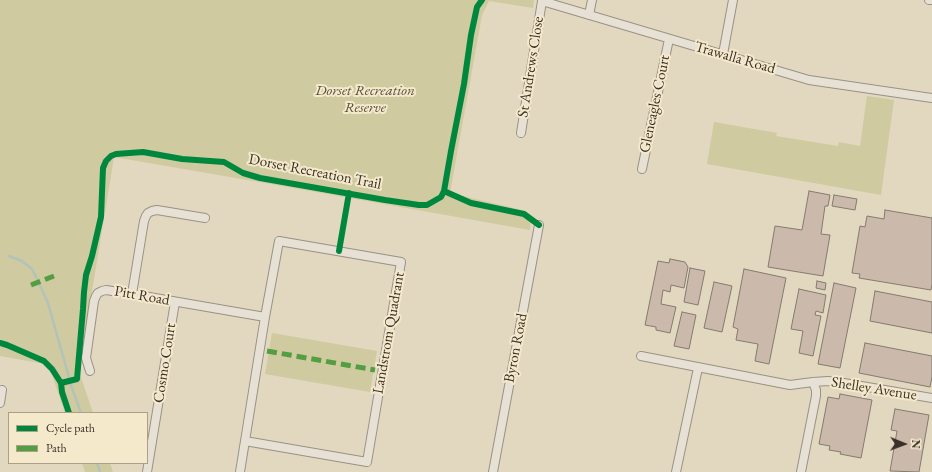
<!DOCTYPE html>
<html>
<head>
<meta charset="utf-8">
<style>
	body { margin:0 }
	#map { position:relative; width:932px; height:472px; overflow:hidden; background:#e2d7bf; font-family:"EB Garamond",serif }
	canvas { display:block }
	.legend { position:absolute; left:8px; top:412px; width:140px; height:52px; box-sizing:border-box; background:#f5e9cc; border:1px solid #aa9f8a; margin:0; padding:5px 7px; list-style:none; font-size:12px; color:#393027 }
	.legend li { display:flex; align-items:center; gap:8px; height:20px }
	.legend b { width:20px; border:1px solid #aa9f8a }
	.north { position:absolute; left:884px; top:424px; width:40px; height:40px; -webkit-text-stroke:3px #f5e9cc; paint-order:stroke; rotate:91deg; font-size:11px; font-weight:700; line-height:16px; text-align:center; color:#393027 }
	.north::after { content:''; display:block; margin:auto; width:14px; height:18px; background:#393027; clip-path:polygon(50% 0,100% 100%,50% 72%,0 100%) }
</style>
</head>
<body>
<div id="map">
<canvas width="932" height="472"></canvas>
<ul class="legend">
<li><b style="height:5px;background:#00873e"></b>Cycle path</li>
<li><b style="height:5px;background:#529e41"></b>Path</li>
</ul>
<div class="north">N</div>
</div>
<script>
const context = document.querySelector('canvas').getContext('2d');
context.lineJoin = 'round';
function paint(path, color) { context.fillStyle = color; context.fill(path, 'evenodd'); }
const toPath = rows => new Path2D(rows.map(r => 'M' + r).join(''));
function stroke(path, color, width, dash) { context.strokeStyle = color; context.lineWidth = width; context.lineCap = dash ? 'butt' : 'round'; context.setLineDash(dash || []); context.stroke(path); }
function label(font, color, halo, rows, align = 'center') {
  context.font = font + ' "EB Garamond",serif'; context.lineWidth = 4; context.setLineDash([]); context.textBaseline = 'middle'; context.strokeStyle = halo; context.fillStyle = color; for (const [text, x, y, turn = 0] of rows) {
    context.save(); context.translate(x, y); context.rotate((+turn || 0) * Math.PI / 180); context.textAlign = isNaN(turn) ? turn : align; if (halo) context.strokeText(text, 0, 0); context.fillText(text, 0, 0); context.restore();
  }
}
paint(toPath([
	[0,0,534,0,533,8,489,1,482,15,450,193,526,211,531,217,530,230,288,187,114,157,79,371,93,413,65,413,50,369,45,364,0,356],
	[867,96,894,100,881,195,707,164,714,122,777,133,776,136,838,146,839,142,860,146],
	[272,333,377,351,370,392,265,374],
	[82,463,110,463,113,472,85,472]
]), '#cfcaa0');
stroke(toPath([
	[9,256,22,261,32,269,37,279,48,303,72,388,81,413],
	[97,463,100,472]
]), '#b2c3b8', 2.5);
const building = toPath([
	[809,191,830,195,828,206,825,206,821,234,830,235,823,276,768,267,775,226,802,230,809,191],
	[834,195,857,199,855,210,832,206,834,195],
	[885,210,932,218,932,284,931,290,859,278,860,274,852,273,860,226,865,227,867,216,884,219,885,210],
	[670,259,685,262,688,267,684,288,671,285,670,292,663,290,661,304,676,307,670,333,656,330,656,327,645,325,658,261,669,263,670,259],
	[690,268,705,271,698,305,684,302,690,268],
	[744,269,786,278,769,364,755,361,758,344,736,340,738,329,733,327,744,269],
	[817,281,826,283,825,290,816,288,817,281],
	[714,282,732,286,722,332,704,328,714,282],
	[834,283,856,288,840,368,818,364,834,283],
	[799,289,826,295,823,313,816,311,815,315,821,316,813,356,799,353,803,331,791,329,799,289],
	[875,291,932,302,932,333,870,321,875,291],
	[682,312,696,315,689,349,674,346,682,312],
	[865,343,932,356,932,377,930,387,859,373,865,343],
	[840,394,872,400,861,458,840,454,841,452,829,450,830,446,819,444,828,397,839,399,840,394],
	[895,409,929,415,919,472,890,471,897,431,891,430,895,409]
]);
paint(building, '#cbbaab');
stroke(building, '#827b6f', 1);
const minor = toPath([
	[929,0,932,0],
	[589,15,592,0],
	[723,54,733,0],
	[521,133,542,1,809,80,932,98],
	[642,169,669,39],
	[132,294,144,221,146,216,148,213,152,211,157,210,205,218],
	[641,356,790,385,813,382,828,381,844,383,932,398],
	[90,371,86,358,94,301,96,296,98,293,102,291,106,290,132,294,265,317],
	[0,403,2,390],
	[147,472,175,302],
	[240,472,265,317,279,241,401,262,367,462,245,441],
	[493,472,539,225],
	[676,472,698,368],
	[801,472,816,396,816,390,813,382]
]);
stroke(minor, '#999284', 10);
stroke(minor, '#e7e1d5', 8);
stroke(toPath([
	[31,285,54,276],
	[267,351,375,370]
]), '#529e41', 5, [10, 5]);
stroke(toPath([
	[444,191,471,203,524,214,539,225],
	[339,251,349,193],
	[0,343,7,345,44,361,52,369,61,383,62,392,69,413],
	[61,383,77,379,83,309,84,292,86,275,92,256,101,217,103,168,106,161,111,156,116,154,143,152,182,159,224,162,243,173,260,178,385,200,419,205,427,205,441,197,444,191,451,151,464,84,471,35,477,7,482,0]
]), '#00873e', 6);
label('15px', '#393027', '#f5e9cc', [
	["Trawalla Road",735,58,16],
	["St Andrews Close",531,67,-81],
	["Gleneagles Court",655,104,-78],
	["Dorset Recreation Trail",315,172,11],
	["Pitt Road",142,296,10],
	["Landstrom Quadrant",389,333,-80],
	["Byron Road",516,348,-79],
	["Cosmo Court",165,363,-81],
	["Shelley Avenue",874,389,9]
]);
label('italic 15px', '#544d3a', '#f5e9cc', [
	["Dorset Recreation",365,91],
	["Reserve",365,108]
]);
</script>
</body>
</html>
